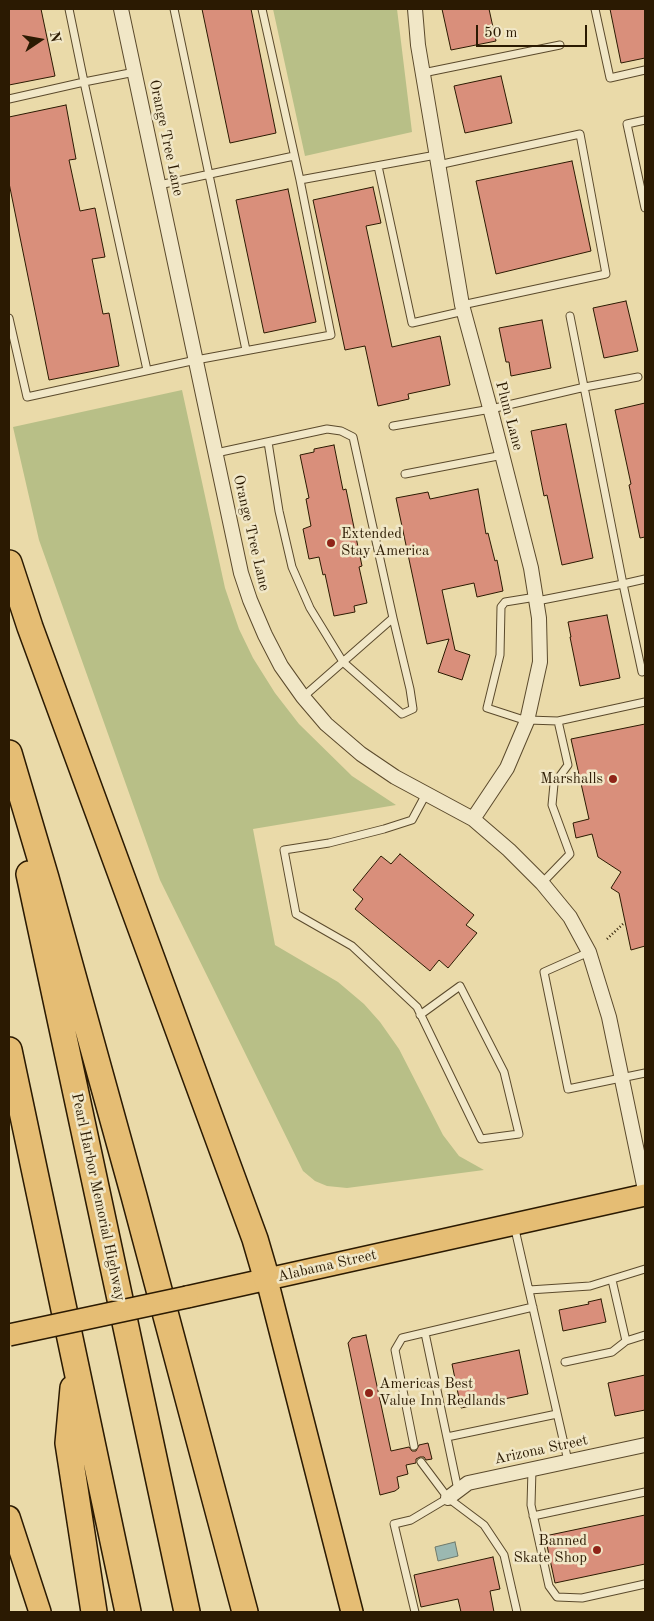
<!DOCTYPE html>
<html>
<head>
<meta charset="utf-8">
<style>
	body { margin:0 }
	#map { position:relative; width:654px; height:1621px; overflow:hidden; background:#eadaa9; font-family:"Old Standard TT",serif }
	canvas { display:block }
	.frame { position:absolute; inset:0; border:10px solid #2b1a02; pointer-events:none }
	.north { position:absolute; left:15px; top:15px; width:50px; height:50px; -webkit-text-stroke:4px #f1e7c7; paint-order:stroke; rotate:78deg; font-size:14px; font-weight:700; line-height:20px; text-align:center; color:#2b1a02 }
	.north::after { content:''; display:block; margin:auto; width:18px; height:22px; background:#2b1a02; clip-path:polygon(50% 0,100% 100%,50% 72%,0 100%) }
	.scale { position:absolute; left:476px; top:25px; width:111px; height:22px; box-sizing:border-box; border:2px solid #2b1a02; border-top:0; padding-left:6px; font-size:15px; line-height:18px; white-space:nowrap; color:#2b1a02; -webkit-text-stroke:4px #f1e7c7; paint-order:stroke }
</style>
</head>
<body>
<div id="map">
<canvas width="654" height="1621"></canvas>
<div class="frame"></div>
<div class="north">N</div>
<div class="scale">50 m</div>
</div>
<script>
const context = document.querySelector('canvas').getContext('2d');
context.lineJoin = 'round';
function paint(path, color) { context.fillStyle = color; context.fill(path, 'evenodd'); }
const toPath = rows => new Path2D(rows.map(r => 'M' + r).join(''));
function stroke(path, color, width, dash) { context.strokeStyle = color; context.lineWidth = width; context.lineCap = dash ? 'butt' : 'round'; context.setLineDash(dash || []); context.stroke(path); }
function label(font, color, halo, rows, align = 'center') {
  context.font = font + ' "Old Standard TT",serif'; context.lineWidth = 5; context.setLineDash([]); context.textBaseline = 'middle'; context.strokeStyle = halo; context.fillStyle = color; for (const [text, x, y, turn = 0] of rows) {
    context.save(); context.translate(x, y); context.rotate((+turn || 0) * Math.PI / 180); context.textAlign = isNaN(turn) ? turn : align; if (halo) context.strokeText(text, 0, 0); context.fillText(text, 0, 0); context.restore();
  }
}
paint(toPath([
	[273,9,397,9,412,132,305,156],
	[182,390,225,588,239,629,253,658,275,693,299,724,352,776,396,805,253,829,275,945,338,982,364,1004,380,1022,399,1049,443,1135,459,1156,484,1170,347,1188,327,1186,315,1181,303,1171,160,880,39,540,13,427]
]), '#b8bf87');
const water = toPath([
	[455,1542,458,1556,438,1561,435,1547,455,1542]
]);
paint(water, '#9bb8b1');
stroke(water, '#6e796b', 1);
const building = toPath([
	[9,9,41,9,55,76,9,85,9,9],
	[202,9,251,9,276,133,230,143,202,9],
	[442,9,489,9,496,41,451,50,442,9],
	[610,9,645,9,645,58,621,63,610,9],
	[501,76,512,123,465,133,454,86,501,76],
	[66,105,76,159,69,160,80,211,95,208,105,257,92,259,103,314,109,313,119,366,49,380,9,183,9,117,66,105],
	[572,161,591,251,496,274,476,181,572,161],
	[373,187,381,223,366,226,392,347,440,336,450,385,408,394,409,399,378,406,365,346,345,350,313,200,373,187],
	[288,189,316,322,264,333,236,200,288,189],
	[626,301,638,351,604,358,593,308,626,301],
	[542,320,551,368,511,376,509,362,506,362,499,328,542,320],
	[645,403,645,537,640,538,629,485,631,484,615,410,645,403],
	[566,424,593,558,562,565,547,495,544,496,531,431,566,424],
	[334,445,343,490,346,489,362,566,359,567,367,603,354,606,355,612,334,616,325,574,323,575,319,557,309,559,303,529,311,526,306,499,309,498,300,455,314,452,314,449,334,445],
	[478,489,486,534,488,533,495,561,497,560,503,591,477,597,474,583,442,590,455,650,470,655,462,680,438,672,449,639,427,644,396,498,428,492,430,499,478,489],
	[607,615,620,678,580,686,570,637,571,637,568,622,607,615],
	[645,724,645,946,631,950,619,893,611,888,621,872,598,857,592,834,576,838,573,823,589,819,571,739,645,724],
	[400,854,474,915,466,925,477,933,448,968,439,960,430,971,355,909,363,899,353,890,381,856,391,864,400,854],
	[601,1299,606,1322,563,1331,559,1310,589,1304,588,1302,601,1299],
	[366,1335,391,1451,409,1447,412,1451,416,1451,419,1445,428,1443,432,1459,426,1460,424,1457,420,1457,416,1459,416,1463,406,1465,408,1474,397,1477,399,1488,395,1491,380,1495,348,1343,352,1338,366,1335],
	[519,1350,528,1394,461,1408,452,1364,519,1350],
	[645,1375,645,1410,615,1416,608,1383,645,1375],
	[645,1515,645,1564,555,1583,545,1536,645,1515],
	[493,1557,500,1589,490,1591,494,1612,461,1612,458,1599,421,1607,414,1575,493,1557]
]);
paint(building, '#d98f7b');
stroke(building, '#2b1a02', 1);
const service = toPath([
	[174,9,246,350],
	[262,9,300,180],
	[595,9,610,78,645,70],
	[135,72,84,82,147,370],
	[423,73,560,45],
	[9,99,84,82,69,9],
	[645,120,627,124,645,208],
	[438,165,580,134,606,274,462,305],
	[378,166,412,323,464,311],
	[159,185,294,156],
	[9,318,27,397,196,360,331,335,300,180,436,155],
	[393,426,491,409,585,387,638,377],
	[268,442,279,511,292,567,310,608,343,662,402,714,413,709,410,689,393,618],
	[216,453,327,429,341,431,353,437,393,618,303,697],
	[405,474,503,455],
	[537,601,623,584,570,316],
	[642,672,623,584,645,579],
	[528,720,558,721,645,702],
	[527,721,487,708,500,655,501,607,505,602,536,597],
	[542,883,570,854,552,805,554,784,568,765,558,721],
	[589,952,544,972,568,1089,645,1073],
	[420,1015,460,986,504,1072,519,1134,481,1139,417,1007,352,946,296,914,284,850,329,843,384,829,412,820,426,794],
	[514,1225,568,1461],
	[529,1290,590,1286,645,1269],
	[425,1333,458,1490],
	[626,1341,645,1335],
	[565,1362,612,1352,626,1341,612,1280],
	[447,1437,557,1414],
	[414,1446,395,1350,402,1338,533,1307],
	[421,1462,448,1498,484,1525,504,1555,517,1612],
	[532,1469,531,1505,549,1586,557,1597,582,1598,645,1584],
	[533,1516,645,1492],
	[415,1612,394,1524,411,1520,448,1498]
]);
const minor = toPath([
	[121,9,241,573,250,600,265,635,281,666,303,697,326,724,361,754,395,777,473,819,509,850,542,883,570,917,589,952,609,1017,645,1190],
	[415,9,418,45,462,305,493,419,531,568,539,618,540,662,527,721,507,768,473,819],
	[448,1498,468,1483,645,1445]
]);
const primary = toPath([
	[267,1280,352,1612],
	[187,1297,645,1195],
	[9,1517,40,1612]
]);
const motorway = toPath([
	[9,563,30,627,255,1239,267,1280],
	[9,753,46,878,134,1196,245,1612],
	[29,874,187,1612],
	[9,1050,128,1612],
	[73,1388,68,1443,94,1612]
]);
stroke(service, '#5b4a2c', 9);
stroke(minor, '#5b4a2c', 16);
stroke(primary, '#2b1a02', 24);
stroke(motorway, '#2b1a02', 28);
stroke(toPath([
	[607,939,623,924]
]), '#2b1a02', 2.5, [1, 2.5]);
stroke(service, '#f1e7c7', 7);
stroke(minor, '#f1e7c7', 14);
stroke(primary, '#e5bd74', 21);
stroke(motorway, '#e5bd74', 25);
const primaryBridge = toPath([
	[9,1335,187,1297]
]);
stroke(primaryBridge, '#2b1a02', 24, []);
stroke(primaryBridge, '#e5bd74', 21);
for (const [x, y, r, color] of [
	[331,543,5,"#8f2418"],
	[613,779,5,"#8f2418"],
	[369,1393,5,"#8f2418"],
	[597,1550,5,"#8f2418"]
]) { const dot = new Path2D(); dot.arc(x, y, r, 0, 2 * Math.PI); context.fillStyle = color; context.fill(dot); stroke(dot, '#f1e7c7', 2); }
label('15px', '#2b1a02', '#f1e7c7', [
	["Orange Tree Lane",166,138,78],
	["Plum Lane",509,416,75],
	["Orange Tree Lane",251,533,77],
	["Pearl Harbor Memorial Highway",98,1197,78],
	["Alabama Street",327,1266,-13],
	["Arizona Street",541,1450,-12]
]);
label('15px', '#2b1a02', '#f1e7c7', [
	["Extended",341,534],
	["Stay America",341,551],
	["Marshalls",603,779,"right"],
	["Americas Best",379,1384],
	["Value Inn Redlands",379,1401],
	["Banned",587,1541,"right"],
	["Skate Shop",587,1558,"right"]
], 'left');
</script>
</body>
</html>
